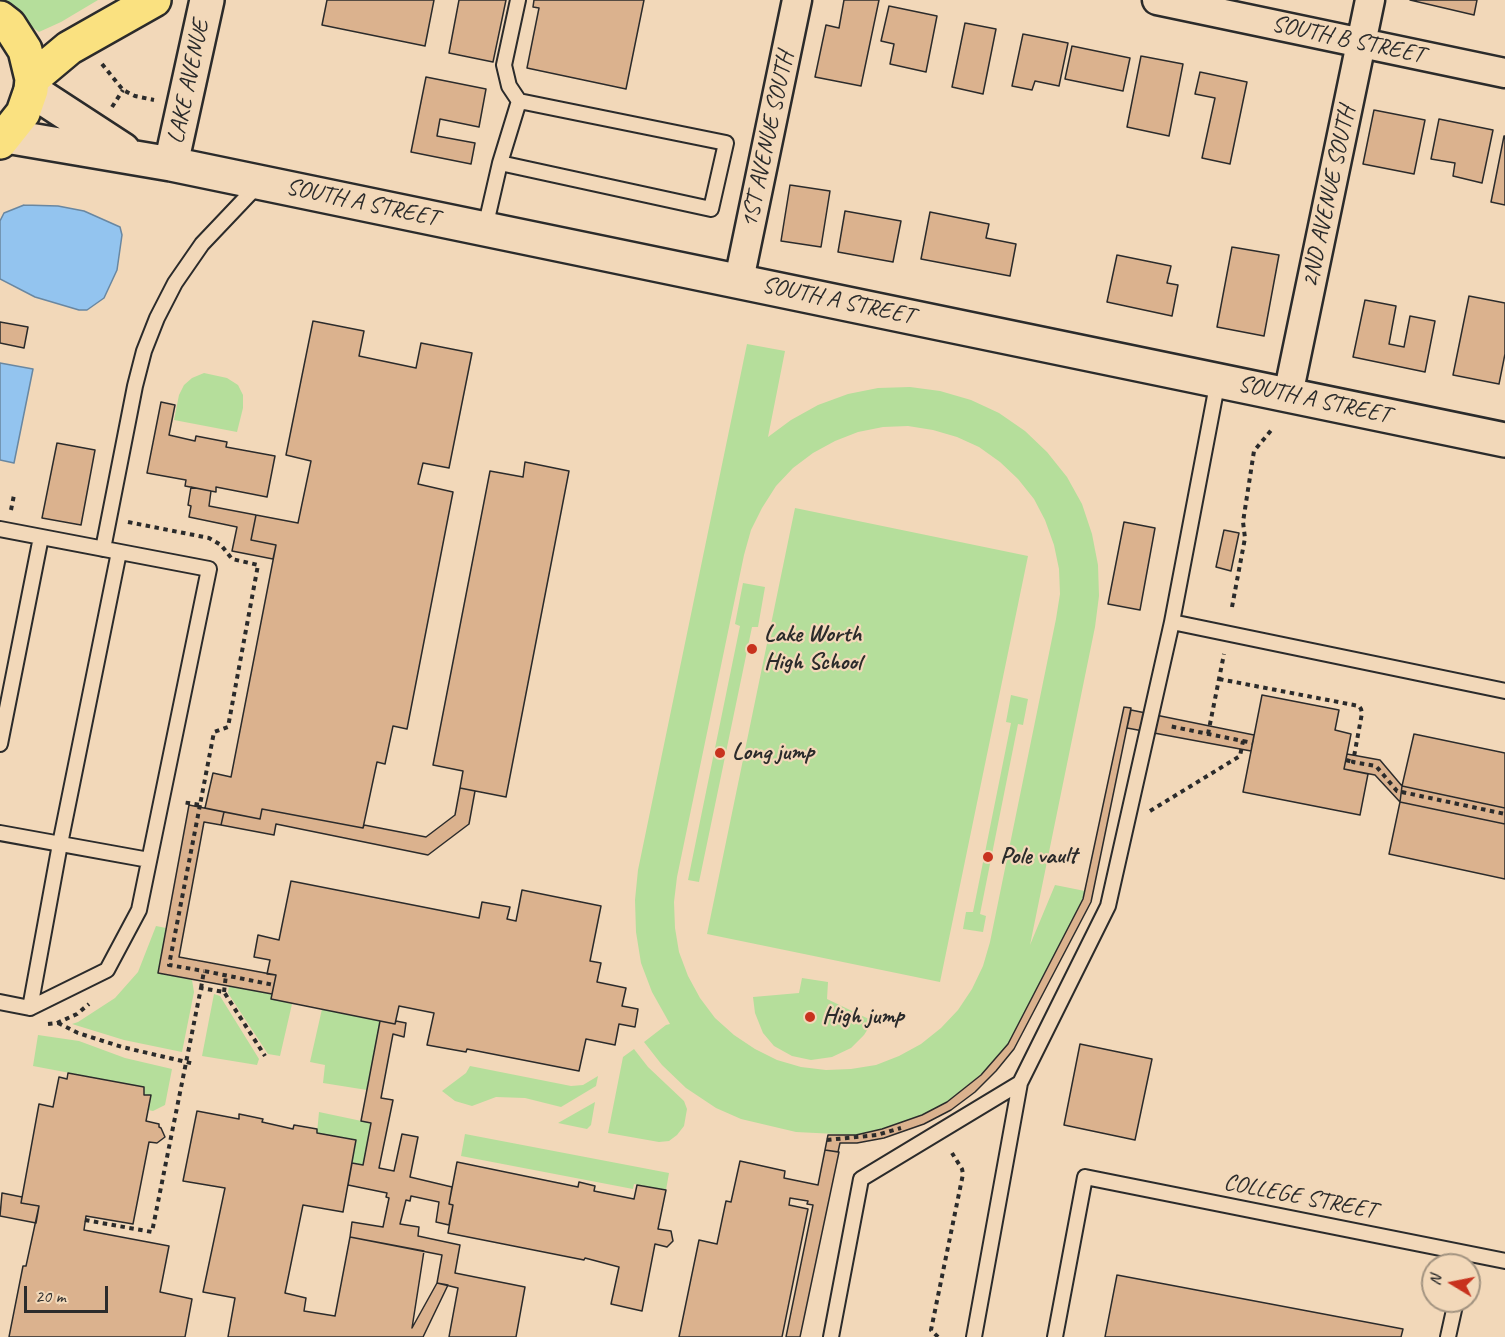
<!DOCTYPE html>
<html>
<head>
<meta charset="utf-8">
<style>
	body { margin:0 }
	#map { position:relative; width:1505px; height:1337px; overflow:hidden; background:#f2d8b9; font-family:Caveat,sans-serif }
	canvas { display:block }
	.north { position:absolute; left:1421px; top:1253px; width:60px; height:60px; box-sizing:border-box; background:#f2d8b9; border:2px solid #a29380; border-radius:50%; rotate:280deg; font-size:16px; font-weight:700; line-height:24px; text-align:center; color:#2b2b2b }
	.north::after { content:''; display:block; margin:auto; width:21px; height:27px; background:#c8321e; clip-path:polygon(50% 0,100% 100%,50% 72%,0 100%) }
	.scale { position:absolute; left:24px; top:1286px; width:84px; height:27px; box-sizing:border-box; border:3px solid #2b2b2b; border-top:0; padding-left:8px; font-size:18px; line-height:21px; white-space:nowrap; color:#2b2b2b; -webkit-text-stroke:4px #f2d8b9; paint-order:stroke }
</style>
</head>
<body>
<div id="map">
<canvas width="1505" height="1337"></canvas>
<div class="north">N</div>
<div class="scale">20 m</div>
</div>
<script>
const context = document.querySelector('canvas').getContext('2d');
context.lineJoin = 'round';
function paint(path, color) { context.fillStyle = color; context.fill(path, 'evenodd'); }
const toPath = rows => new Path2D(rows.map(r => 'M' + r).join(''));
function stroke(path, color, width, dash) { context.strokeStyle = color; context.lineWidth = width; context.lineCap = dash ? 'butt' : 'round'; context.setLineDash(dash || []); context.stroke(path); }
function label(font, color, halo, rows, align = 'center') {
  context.font = font + ' Caveat,sans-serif'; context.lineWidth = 4.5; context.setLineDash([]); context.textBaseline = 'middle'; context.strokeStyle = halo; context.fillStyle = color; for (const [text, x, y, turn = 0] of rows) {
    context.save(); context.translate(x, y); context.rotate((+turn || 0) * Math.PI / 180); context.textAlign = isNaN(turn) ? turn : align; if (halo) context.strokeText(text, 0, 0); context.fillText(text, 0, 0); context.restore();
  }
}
paint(toPath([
	[0,0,98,0,61,22,39,32,0,4],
	[747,344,785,351,768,437,791,420,818,405,848,394,878,388,910,387,940,391,971,400,999,413,1025,431,1047,452,1067,477,1082,504,1092,534,1098,565,1099,596,1095,627,1030,945,1055,885,1085,891,1083,899,1008,1044,991,1066,947,1102,922,1115,882,1129,856,1135,796,1132,741,1119,716,1108,686,1088,662,1065,644,1042,666,1025,670,1024,652,992,641,963,636,932,635,900,638,870],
	[908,426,933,430,957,437,979,447,1000,462,1018,479,1034,499,1045,520,1054,545,1059,569,1060,594,1056,619,990,942,983,966,972,989,958,1010,941,1028,921,1044,899,1056,876,1065,851,1069,826,1070,801,1067,777,1060,755,1049,734,1035,715,1018,700,998,688,976,679,952,675,928,674,902,677,877,744,555,751,530,762,508,776,486,793,468,813,453,835,441,858,432,883,427],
	[204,373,227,378,238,385,243,395,243,408,237,432,174,420,179,395,184,385,192,378],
	[795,508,1028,556,940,982,707,934],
	[743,583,765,587,758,627,752,627,699,882,688,880,740,626,735,624],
	[1011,695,1028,699,1023,725,1018,724,980,914,986,916,983,932,963,929,966,912,973,912,1011,723,1006,722],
	[156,926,166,928,158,973,192,980,194,992,182,1052,124,1040,72,1024,78,1022,115,998,138,972],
	[802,978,828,982,827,999,873,1021,864,1035,851,1048,832,1057,811,1060,792,1056,774,1046,763,1033,755,1013,753,997,799,993],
	[229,986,272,994,271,999,292,1004,280,1056,268,1054,228,993],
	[214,994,220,996,259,1059,257,1065,202,1056],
	[322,1009,380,1021,367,1090,323,1083,325,1065,310,1062],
	[38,1035,79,1041,125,1058,172,1069,165,1105,153,1111,148,1110,151,1096,144,1095,144,1087,33,1066],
	[634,1049,648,1067,684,1101,687,1109,684,1126,677,1135,669,1141,659,1142,608,1133,623,1057],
	[470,1066,571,1086,583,1085,598,1076,596,1086,561,1107,525,1098,496,1097,472,1106,455,1101,442,1091,466,1073],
	[595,1102,591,1125,587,1129,558,1123],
	[319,1112,371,1123,363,1165,352,1163,356,1140,317,1133],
	[465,1134,669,1173,666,1190,634,1184,633,1189,461,1156]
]), '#b5de9b');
const water = toPath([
	[24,205,58,206,84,211,120,227,122,235,117,270,104,298,87,310,79,310,35,297,0,279,0,221,4,213,24,205],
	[0,363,33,369,14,463,0,460,0,363]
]);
paint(water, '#93c4ef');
stroke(water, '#6987a1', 1.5);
const building = toPath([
	[327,0,434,0,425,46,322,25,327,0],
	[459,0,506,0,493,62,449,53,459,0],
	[534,0,644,0,626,89,527,68,539,8,533,7,534,0],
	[844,0,879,0,861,86,815,77,826,25,839,28,844,0],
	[1410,0,1477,0,1474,15,1410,0],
	[889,6,937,16,926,72,890,64,894,44,881,41,889,6],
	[965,23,996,29,983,94,952,87,965,23],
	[1023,34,1068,43,1059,86,1035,81,1032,90,1012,86,1023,34],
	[1072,46,1130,58,1123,91,1065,79,1072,46],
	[1141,56,1183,64,1169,136,1127,127,1141,56],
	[1200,72,1247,82,1230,164,1202,158,1215,98,1195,94,1200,72],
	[426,77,486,89,479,127,440,119,437,136,475,143,471,164,411,152,426,77],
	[1374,110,1425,120,1414,174,1363,164,1374,110],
	[1439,119,1493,130,1482,183,1453,176,1455,163,1431,159,1439,119],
	[1504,136,1505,136,1505,205,1491,202,1504,136],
	[790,185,830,191,821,247,781,241,790,185],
	[845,211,901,221,893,262,838,252,845,211],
	[930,212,989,224,986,238,1016,244,1010,276,921,259,930,212],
	[1232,247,1279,255,1264,336,1217,327,1232,247],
	[1117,255,1171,266,1167,283,1178,285,1172,316,1107,302,1117,255],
	[1469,296,1505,303,1505,354,1499,384,1453,375,1469,296],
	[1365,300,1396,306,1389,344,1404,347,1410,316,1435,321,1425,372,1353,357,1365,300],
	[313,321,364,331,359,356,416,368,421,343,472,353,449,468,423,463,418,484,453,492,407,729,393,726,385,764,377,762,363,828,262,809,260,819,205,808,213,773,231,777,276,545,251,540,256,515,298,523,311,461,286,455,313,321],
	[0,322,28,327,24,348,0,343,0,322],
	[161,402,175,405,169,435,195,441,196,436,227,442,226,447,275,456,267,497,216,487,216,492,185,486,186,480,147,473,161,402],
	[57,443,95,450,81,525,42,518,57,443],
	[525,462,569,471,506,797,460,788,463,771,433,765,490,471,523,477,525,462],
	[191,487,211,491,209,506,256,515,251,540,276,545,273,559,232,551,237,527,189,517,191,506,188,505,191,487],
	[1124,522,1155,528,1140,610,1108,604,1124,522],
	[1224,530,1239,533,1231,571,1216,567,1224,530],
	[1262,695,1339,710,1335,730,1351,734,1344,769,1368,774,1360,815,1243,792,1262,695],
	[1124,707,1131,708,1091,902,1014,1049,996,1071,975,1092,951,1110,924,1124,884,1138,857,1143,840,1143,838,1152,825,1150,828,1135,856,1135,882,1129,922,1115,947,1102,981,1075,1008,1044,1083,899,1124,707],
	[1131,710,1254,735,1251,751,1127,728,1131,710],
	[1414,734,1505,753,1505,808,1402,786,1414,734],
	[1347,754,1380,760,1402,786,1400,802,1375,775,1344,769,1347,754],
	[1402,786,1505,808,1505,824,1400,802,1402,786],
	[460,788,475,791,469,824,428,855,276,824,274,835,221,825,224,812,260,819,262,809,363,828,364,825,426,837,455,815,460,788],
	[1400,802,1505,824,1505,879,1389,854,1400,802],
	[189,805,224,812,221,825,204,822,179,957,276,975,272,994,158,973,189,805],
	[291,881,479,918,482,902,510,907,507,919,516,921,522,890,601,906,590,961,601,963,597,982,626,988,622,1006,638,1009,635,1027,619,1024,615,1045,586,1039,579,1071,467,1049,466,1052,427,1045,434,1013,399,1006,395,1024,271,999,276,975,267,974,270,960,254,957,258,935,279,940,291,881],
	[380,1021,395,1024,396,1021,406,1023,404,1037,393,1034,381,1098,393,1100,379,1168,394,1171,402,1134,418,1137,410,1177,452,1187,449,1204,453,1205,449,1225,436,1222,439,1202,411,1196,410,1201,406,1200,400,1224,419,1227,418,1236,460,1245,455,1273,525,1287,516,1337,449,1337,458,1288,437,1283,442,1255,350,1237,352,1222,383,1227,389,1198,386,1197,387,1193,348,1185,352,1163,363,1165,371,1123,361,1121,380,1021],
	[1080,1044,1152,1059,1135,1140,1064,1125,1080,1044],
	[68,1073,144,1087,144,1095,151,1095,146,1121,159,1124,159,1127,161,1128,165,1137,157,1143,149,1142,133,1224,86,1216,84,1230,169,1246,160,1292,192,1299,185,1337,9,1337,23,1266,26,1266,39,1206,21,1203,39,1104,53,1107,59,1077,67,1079,68,1073],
	[197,1111,239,1119,239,1114,263,1119,262,1122,293,1129,294,1125,317,1129,317,1133,356,1140,343,1212,303,1205,285,1293,306,1298,304,1311,335,1316,350,1237,424,1251,412,1328,437,1283,448,1285,423,1337,228,1337,235,1298,203,1292,225,1188,183,1181,197,1111],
	[825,1150,839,1152,800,1337,786,1337,813,1205,807,1204,808,1201,790,1198,789,1205,808,1209,782,1337,679,1337,699,1240,717,1244,726,1201,731,1202,740,1161,785,1171,784,1178,818,1185,825,1150],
	[457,1162,578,1187,579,1182,595,1186,594,1191,634,1199,637,1185,666,1190,658,1229,671,1231,673,1241,667,1247,655,1244,642,1311,611,1304,619,1267,585,1258,584,1260,448,1233,453,1205,449,1204,457,1162],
	[2,1193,22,1197,21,1203,39,1206,36,1223,0,1216,2,1193],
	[1117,1275,1403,1329,1401,1337,1105,1337,1117,1275]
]);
paint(building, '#dbb28e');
stroke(building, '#2b2b2b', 1.5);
const lane = toPath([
	[518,0,504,65,509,86,519,101],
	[485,228,500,163,519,101,726,143,711,209,500,163],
	[1218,380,1172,622,1505,691],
	[0,529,209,569,139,910,107,970,30,1008,0,1002],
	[103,549,135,386,144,351,157,318,175,283,202,244,258,185],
	[0,744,41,537],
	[0,833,149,860],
	[30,1008,60,844,119,552],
	[831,1337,861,1179,1020,1083],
	[974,1337,1020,1083,1108,906,1172,622],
	[1055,1337,1085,1177,1505,1261],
	[1448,1337,1456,1301]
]);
const street = toPath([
	[1157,0,1505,73],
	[739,280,797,0],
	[1288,395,1370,0]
]);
const secondary = toPath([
	[31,90,123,150],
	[6,136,171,164,1505,440],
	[171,164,207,0]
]);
const primary = toPath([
	[0,18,9,25,25,50,32,79,31,90,23,113,0,142],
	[32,79,69,48,154,0]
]);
stroke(lane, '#2b2b2b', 18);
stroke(street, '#2b2b2b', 33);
stroke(secondary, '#2b2b2b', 38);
stroke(primary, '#2b2b2b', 38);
stroke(toPath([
	[102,64,123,90,135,96,154,100],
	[112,107,123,90],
	[11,510,14,495],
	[128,522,209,538,221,545,232,559,258,565,228,727,214,732,200,805,182,802],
	[1232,607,1245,538,1243,522,1254,451,1273,428],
	[1219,679,1359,706,1361,709,1362,713,1353,762,1376,766,1397,791,1505,814],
	[1208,734,1224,654],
	[1243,741,1253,743],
	[1346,760,1353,762],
	[200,805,169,965,204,971],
	[1150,811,1240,756,1243,741,1169,726],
	[201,988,204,971,274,985],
	[224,992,226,975],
	[58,1023,78,1033,122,1047,195,1064],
	[48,1024,57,1023,77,1014,89,1004],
	[827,1140,877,1135,901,1128],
	[85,1220,152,1232,201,988,224,992,265,1056],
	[938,1337,931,1330,963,1174,962,1169,952,1153]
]), '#2b2b2b', 4, [4.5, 4.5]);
stroke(lane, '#f2d8b9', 14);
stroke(street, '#f2d8b9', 28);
stroke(secondary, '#f2d8b9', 33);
stroke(primary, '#fae180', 33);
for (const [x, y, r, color] of [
	[752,649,6,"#c8321e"],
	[720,753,6,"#c8321e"],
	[988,857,6,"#c8321e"],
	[810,1017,6,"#c8321e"]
]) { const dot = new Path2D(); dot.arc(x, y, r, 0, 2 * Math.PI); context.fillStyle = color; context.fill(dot); stroke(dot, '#f2d8b9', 2); }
label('24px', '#2b2b2b', '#f2d8b9', [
	["SOUTH B STREET",1348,40,12],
	["LAKE AVENUE",189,82,-78],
	["1ST AVENUE SOUTH",768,140,-78],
	["2ND AVENUE SOUTH",1329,197,-78],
	["SOUTH A STREET",362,203,12],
	["SOUTH A STREET",838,301,12],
	["SOUTH A STREET",1314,400,12],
	["COLLEGE STREET",1300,1197,11]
]);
label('bold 24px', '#2b2b2b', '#f2d8b9', [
	["Lake Worth",764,635],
	["High School",764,663],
	["Long jump",732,753],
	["Pole vault",1000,857],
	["High jump",822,1017]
], 'left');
</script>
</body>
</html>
